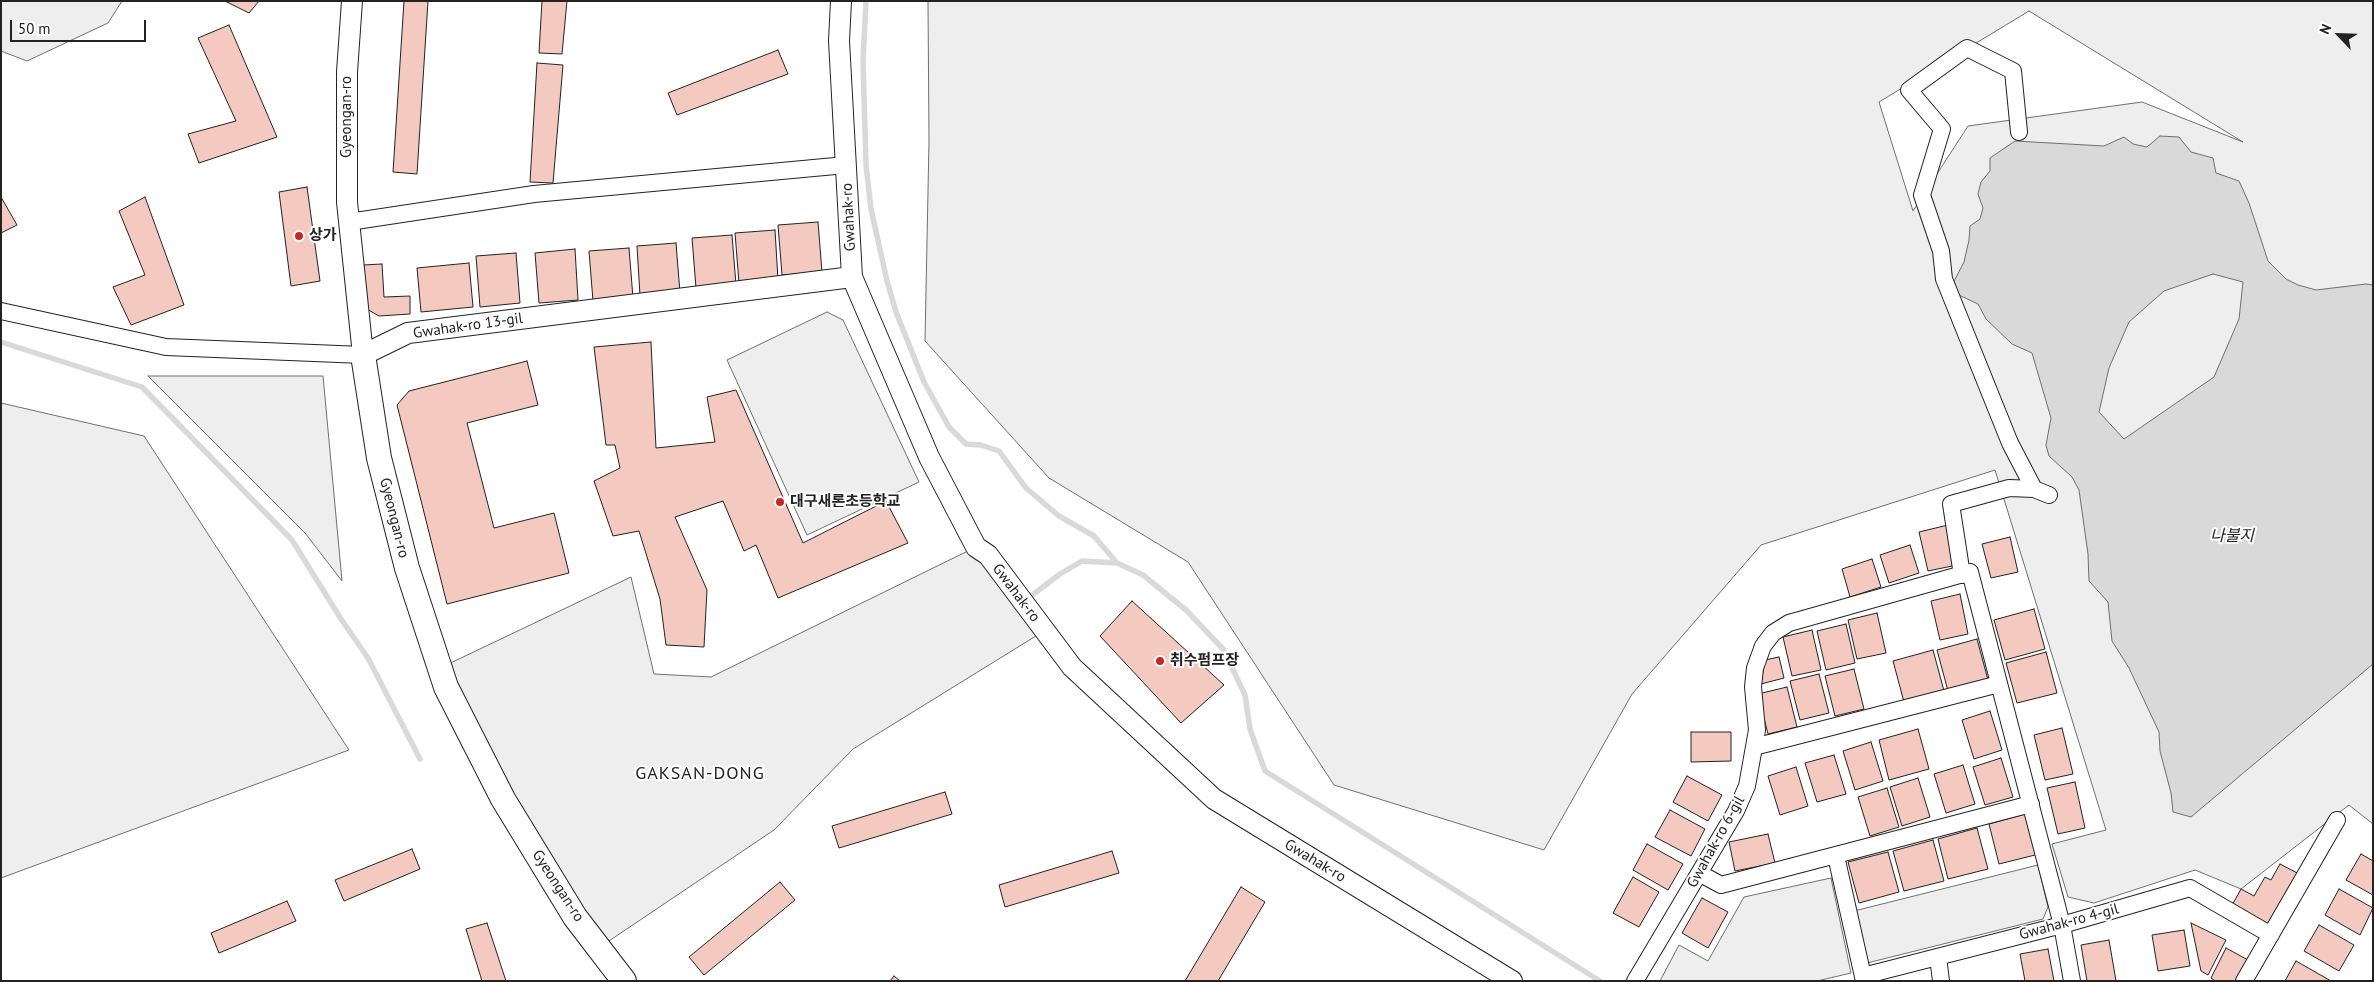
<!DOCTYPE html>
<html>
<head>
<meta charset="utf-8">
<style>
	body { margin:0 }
	#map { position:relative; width:2374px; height:982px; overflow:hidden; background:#fff; font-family:"PT Sans",sans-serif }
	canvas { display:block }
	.frame { position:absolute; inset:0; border:2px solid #222; pointer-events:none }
	.north { position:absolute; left:2314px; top:10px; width:50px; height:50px; -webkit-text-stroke:4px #fff; paint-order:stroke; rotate:294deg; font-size:14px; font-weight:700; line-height:20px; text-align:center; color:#222 }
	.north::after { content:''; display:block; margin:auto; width:18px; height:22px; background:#222; clip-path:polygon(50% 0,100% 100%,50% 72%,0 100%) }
	.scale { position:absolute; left:10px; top:20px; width:136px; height:22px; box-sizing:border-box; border:2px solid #222; border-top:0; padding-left:6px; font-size:15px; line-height:18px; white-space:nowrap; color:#222; -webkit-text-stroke:4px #fff; paint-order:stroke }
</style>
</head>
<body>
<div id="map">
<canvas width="2374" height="982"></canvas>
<div class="frame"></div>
<div class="north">N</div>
<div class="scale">50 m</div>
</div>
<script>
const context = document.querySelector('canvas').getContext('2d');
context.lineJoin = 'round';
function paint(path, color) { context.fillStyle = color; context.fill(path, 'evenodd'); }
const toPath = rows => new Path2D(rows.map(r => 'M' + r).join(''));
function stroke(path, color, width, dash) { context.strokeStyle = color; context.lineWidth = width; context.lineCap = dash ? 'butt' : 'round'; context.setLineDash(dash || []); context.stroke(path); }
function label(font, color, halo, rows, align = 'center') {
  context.font = font + ' "PT Sans","Noto Sans KR",sans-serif'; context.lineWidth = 4; context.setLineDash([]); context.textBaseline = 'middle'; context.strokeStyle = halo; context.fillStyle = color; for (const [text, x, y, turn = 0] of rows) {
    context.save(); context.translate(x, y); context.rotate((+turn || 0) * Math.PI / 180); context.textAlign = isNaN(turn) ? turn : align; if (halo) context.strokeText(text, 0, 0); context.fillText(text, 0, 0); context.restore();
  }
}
const green = toPath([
	[1,1,122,1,108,23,27,61,1,51,1,1],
	[928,1,2373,1,2373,824,2349,805,2241,889,2195,870,2094,903,2068,897,2052,844,2106,830,1995,470,1761,545,1632,694,1544,850,1334,785,1188,562,1049,478,925,341,929,141,928,1],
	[2029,11,2243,142,2142,102,1968,126,1913,211,1879,102,2029,11],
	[827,312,843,320,919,482,807,535,727,360,827,312],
	[148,376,323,376,342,581,305,533,148,376],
	[1,403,144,436,349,750,1,878,1,403],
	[976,547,1044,631,853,749,774,830,600,947,440,668,631,577,654,674,711,677,976,547],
	[2038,865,2048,907,2043,919,1867,963,1854,911,2038,865],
	[1831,878,1851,973,1817,981,1660,981,1679,945,1708,961,1744,897,1831,878]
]);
paint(green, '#eee');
stroke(green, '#6f6f6f', 1);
const water = toPath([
	[2160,136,2179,137,2191,152,2213,158,2216,173,2239,181,2249,203,2268,261,2286,279,2298,285,2316,290,2366,284,2373,285,2373,664,2191,817,2173,812,2171,793,2160,751,2159,732,2129,668,2112,641,2108,602,2089,581,2088,554,2079,490,2072,477,2049,456,2046,445,2051,418,2032,353,2012,344,1986,319,1978,304,1959,295,1952,285,1964,262,1969,240,1970,226,1980,219,1983,208,1978,194,1981,182,1990,171,1990,158,2015,141,2104,146,2124,137,2133,144,2147,147,2160,136],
	[2213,274,2243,282,2239,319,2214,377,2124,439,2099,412,2109,368,2129,322,2164,291,2213,274]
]);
paint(water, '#d9d9d9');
stroke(water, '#6f6f6f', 1);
stroke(toPath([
	[866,1,863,61,866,165,871,209,887,281,896,312,924,382,949,427,966,444,981,445,999,451,1026,488,1059,516,1094,536,1117,563,1143,575,1186,610,1223,649,1245,695,1250,729,1265,771,1600,981],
	[1,342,142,387,292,540,341,619,368,658,420,759],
	[1027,599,1060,574,1082,561,1117,563]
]), '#d9d9d9', 5.5);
const building = toPath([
	[225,1,259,1,249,13,225,1],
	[404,1,428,1,417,174,393,172,404,1],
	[542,1,567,1,562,54,539,53,542,1],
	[229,25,277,137,199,163,188,134,236,121,198,38,229,25],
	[778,50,788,74,677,115,668,93,778,50],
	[537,63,563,65,553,183,530,182,537,63],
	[307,187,320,281,291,286,279,192,307,187],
	[1,197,17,225,1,233,1,197],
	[145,197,184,305,131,325,113,287,145,275,119,211,145,197],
	[818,222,822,272,782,275,778,225,818,222],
	[775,230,778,280,739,283,735,233,775,230],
	[732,235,736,285,696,288,692,238,732,235],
	[676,243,680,293,640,296,637,246,676,243],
	[629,248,633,298,593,301,589,251,629,248],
	[575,249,578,300,539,303,535,253,575,249],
	[516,253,520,303,480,307,476,256,516,253],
	[469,263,473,307,421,312,417,268,469,263],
	[382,264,384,297,410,296,410,314,379,316,365,308,363,265,382,264],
	[651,342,656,448,715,442,707,397,736,390,803,543,886,501,908,543,778,598,756,545,744,551,723,501,675,517,707,590,704,647,666,645,660,599,639,531,613,536,594,481,620,468,615,445,606,445,594,347,651,342],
	[527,361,538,405,467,423,494,528,554,513,569,573,447,604,397,405,409,391,527,361],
	[1948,525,1957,565,1928,571,1919,532,1948,525],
	[2010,537,2018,572,1991,578,1982,544,2010,537],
	[1910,545,1919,573,1889,583,1880,555,1910,545],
	[1872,559,1881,587,1850,597,1842,569,1872,559],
	[1960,594,1968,634,1940,640,1931,601,1960,594],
	[1132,601,1224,685,1181,723,1100,636,1132,601],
	[2034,609,2045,649,2005,660,1994,620,2034,609],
	[1877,613,1886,653,1857,659,1848,620,1877,613],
	[1846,624,1855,663,1826,670,1817,631,1846,624],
	[1812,630,1821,670,1792,676,1783,637,1812,630],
	[1977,639,1988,680,1948,691,1937,650,1977,639],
	[1933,650,1944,691,1904,702,1893,661,1933,650],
	[2046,652,2057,693,2017,703,2006,663,2046,652],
	[1779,657,1784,678,1761,684,1765,660,1779,657],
	[1854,669,1864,709,1835,716,1825,676,1854,669],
	[1819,674,1829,713,1800,720,1790,681,1819,674],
	[1787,687,1797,727,1768,734,1758,694,1787,687],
	[1990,711,2002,750,1974,759,1962,720,1990,711],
	[2062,728,2073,774,2045,780,2034,735,2062,728],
	[1918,729,1929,769,1889,780,1879,740,1918,729],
	[1691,732,1731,732,1731,761,1691,762,1691,732],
	[1871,742,1883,781,1855,790,1843,751,1871,742],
	[1834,755,1846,794,1817,802,1805,763,1834,755],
	[2001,758,2013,797,1985,805,1973,767,2001,758],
	[1963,765,1975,804,1946,813,1934,774,1963,765],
	[1796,767,1808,806,1780,815,1768,776,1796,767],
	[1687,776,1722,795,1708,821,1673,802,1687,776],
	[1918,778,1930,817,1902,826,1890,787,1918,778],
	[2075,782,2085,828,2058,834,2047,788,2075,782],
	[1887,788,1899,827,1870,836,1858,797,1887,788],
	[945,792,952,814,839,848,832,826,945,792],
	[1670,810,1705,829,1691,856,1655,837,1670,810],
	[2029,813,2039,854,1999,864,1989,824,2029,813],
	[1977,828,1988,869,1948,879,1938,839,1977,828],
	[1768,834,1775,863,1735,871,1729,842,1768,834],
	[1933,840,1944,881,1904,891,1893,851,1933,840],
	[1647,844,1683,864,1668,890,1633,870,1647,844],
	[412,849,420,869,344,901,335,880,412,849],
	[1112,851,1119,873,1005,907,999,885,1112,851],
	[1888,852,1899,892,1859,903,1848,862,1888,852],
	[2361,854,2373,861,2373,895,2346,880,2361,854],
	[2280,864,2301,875,2270,931,2230,909,2241,889,2254,896,2265,877,2271,880,2280,864],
	[1633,877,1659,892,1639,927,1613,913,1633,877],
	[780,882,795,900,704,975,689,957,780,882],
	[1241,887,1265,902,1218,981,1185,981,1241,887],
	[2339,889,2373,908,2360,935,2325,915,2339,889],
	[1702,898,1728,912,1708,948,1682,933,1702,898],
	[287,901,296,921,219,953,211,933,287,901],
	[487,923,506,981,482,981,466,929,487,923],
	[2191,923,2226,940,2208,975,2201,971,2191,923],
	[2319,925,2354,945,2339,971,2304,951,2319,925],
	[2184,930,2190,966,2158,971,2152,935,2184,930],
	[2109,940,2116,981,2087,981,2081,945,2109,940],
	[2226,948,2248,960,2237,981,2215,981,2211,978,2226,948],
	[2048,949,2054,981,2025,981,2020,954,2048,949],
	[2296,961,2331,981,2285,981,2296,961],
	[894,976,900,981,890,981,894,976]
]);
paint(building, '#f3c9c0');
stroke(building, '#222', 1);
const minor = toPath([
	[2019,132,2013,71,1967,48,1909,90,1942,129,1922,195,1941,251,1944,279,2010,443,2034,489,2049,495],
	[349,222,534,194,846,165],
	[1,311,166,347,363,355],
	[1962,575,1951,504,2009,488,2034,489],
	[1754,747,1999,684],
	[1836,856,1864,981],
	[1699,873,1721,885,2031,804],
	[1938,957,1941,981],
	[1863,976,2062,925,2190,888,2271,935],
	[1635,981,1736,811,1747,786,1757,730,1753,687,1755,668,1763,646,1773,633,1789,623,1970,572,2062,925,2072,981],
	[2244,981,2337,820]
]);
const tertiary = toPath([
	[352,1,347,72,347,202,363,355,408,333,852,277],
	[841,1,839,41,852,277,929,457,976,547,988,555,1072,667,1214,799,1512,981]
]);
const secondary = toPath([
	[363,355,379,458,407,568,446,687,503,799,575,917,624,981]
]);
stroke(minor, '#222', 18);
stroke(tertiary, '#222', 22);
stroke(secondary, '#222', 26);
stroke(minor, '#fff', 16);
stroke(tertiary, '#fff', 20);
stroke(secondary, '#fff', 24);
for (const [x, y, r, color] of [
	[299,236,5,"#c62828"],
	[780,502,5,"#c62828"],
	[1160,661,5,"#c62828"]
]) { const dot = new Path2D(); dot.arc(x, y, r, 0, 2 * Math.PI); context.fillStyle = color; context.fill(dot); stroke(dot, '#fff', 2); }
label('15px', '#222', '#fff', [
	["Gyeongan-ro",347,117,-90],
	["Gwahak-ro",849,217,-93],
	["Gwahak-ro 13-gil",468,326,-8],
	["Gyeongan-ro",394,518,76],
	["Gwahak-ro",1016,593,53],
	["Gwahak-ro 6-gil",1716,842,-61],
	["Gwahak-ro",1315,861,31],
	["Gyeongan-ro",558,886,57],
	["Gwahak-ro 4-gil",2069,922,-15]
]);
label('bold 15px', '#222', '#fff', [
	["상가",309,236],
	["대구새론초등학교",790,502],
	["취수펌프장",1170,661]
], 'left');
label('italic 16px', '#222', '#fff', [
	["나불지",2232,536]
]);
context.letterSpacing = '1px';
label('18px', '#222', '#fff', [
	["GAKSAN-DONG",700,774]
]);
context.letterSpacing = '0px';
</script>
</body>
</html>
